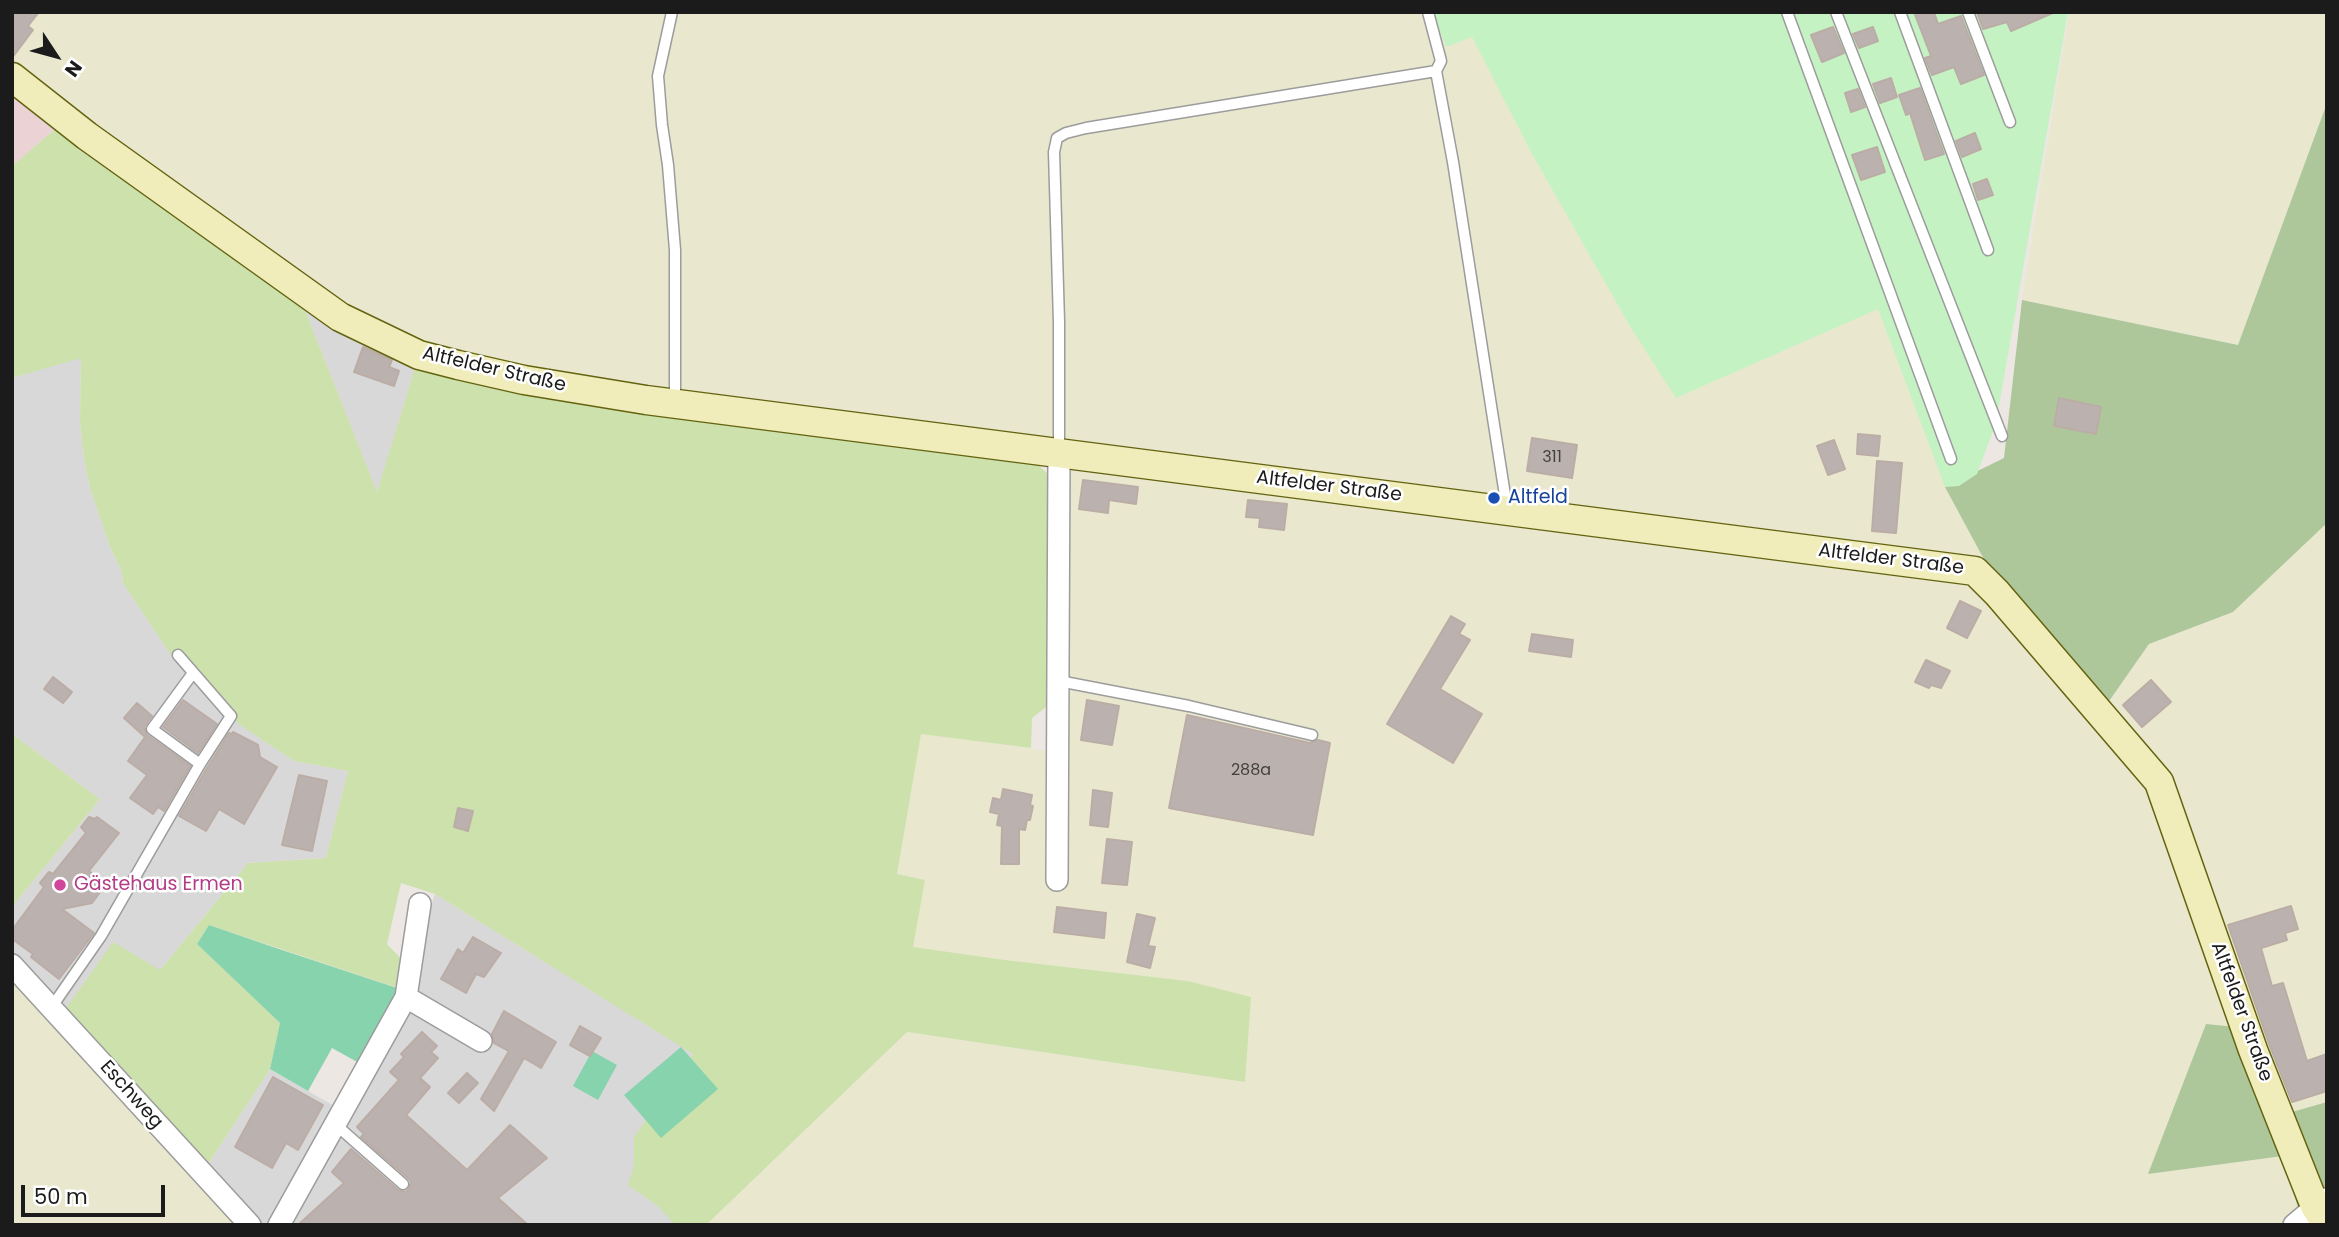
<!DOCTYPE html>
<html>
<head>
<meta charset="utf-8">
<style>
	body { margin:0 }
	#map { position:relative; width:2339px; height:1237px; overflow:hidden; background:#ece7e2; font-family:Poppins,sans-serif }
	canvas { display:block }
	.frame { position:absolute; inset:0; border:14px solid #1b1b1b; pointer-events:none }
	.north { position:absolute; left:21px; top:21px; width:70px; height:70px; -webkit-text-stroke:5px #fff; paint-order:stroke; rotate:126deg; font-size:19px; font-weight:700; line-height:28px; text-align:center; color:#1b1b1b }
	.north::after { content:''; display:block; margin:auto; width:24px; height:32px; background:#1b1b1b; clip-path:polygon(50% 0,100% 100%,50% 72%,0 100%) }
	.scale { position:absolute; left:21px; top:1185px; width:144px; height:32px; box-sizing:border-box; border:4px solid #1b1b1b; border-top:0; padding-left:9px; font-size:21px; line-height:24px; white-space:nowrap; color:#1b1b1b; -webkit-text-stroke:5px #fff; paint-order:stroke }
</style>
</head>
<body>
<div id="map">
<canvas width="2339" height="1237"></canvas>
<div class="frame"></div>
<div class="north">N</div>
<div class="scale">50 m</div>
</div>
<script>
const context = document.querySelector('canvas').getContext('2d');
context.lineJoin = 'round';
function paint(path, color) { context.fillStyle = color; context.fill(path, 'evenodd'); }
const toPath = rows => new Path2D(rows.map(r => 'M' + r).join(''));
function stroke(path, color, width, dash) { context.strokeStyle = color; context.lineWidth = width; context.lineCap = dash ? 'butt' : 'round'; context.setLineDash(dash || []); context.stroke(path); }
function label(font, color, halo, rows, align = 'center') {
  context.font = font + ' Poppins,sans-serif'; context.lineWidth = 5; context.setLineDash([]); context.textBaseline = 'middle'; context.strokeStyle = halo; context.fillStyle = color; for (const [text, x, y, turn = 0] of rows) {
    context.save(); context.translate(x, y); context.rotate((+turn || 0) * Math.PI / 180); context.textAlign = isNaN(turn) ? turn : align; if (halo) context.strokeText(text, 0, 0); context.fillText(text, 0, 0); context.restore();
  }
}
paint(toPath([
	[295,285,419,355,377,493],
	[81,357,80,421,83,453,90,488,110,547,122,572,123,583,294,761,348,771,326,858,248,863,160,970,62,1014,12,962,12,907,100,799,12,734,12,378],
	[435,894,694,1054,907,1032,706,1225,249,1225,201,1175,270,1069,336,1107,402,993]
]), '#d9d8d8');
paint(toPath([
	[12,73,70,116,12,166]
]), '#ebd2d4');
paint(toPath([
	[12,12,1431,12,1446,47,1472,36,1532,154,1631,328,1676,398,1878,309,1945,487,2101,713,2149,644,2233,612,2327,523,2327,1102,2285,1115,2149,1174,2283,1156,2301,1218,2294,1225,706,1225,907,1032,1245,1082,1250,997,1188,981,1005,960,912,947,925,880,897,874,921,733,1063,753,1066,469,1507,510,675,403,419,355,12,81],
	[2069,12,2327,12,2327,104,2239,345,2022,300],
	[12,965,250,1225,12,1225]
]), '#e9e8ce');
paint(toPath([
	[70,116,295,285,377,492,419,355,1034,461,1050,476,1050,704,1032,718,1031,748,921,734,897,874,925,880,913,947,1005,960,1188,981,1251,997,1245,1082,907,1032,706,1225,675,1225,659,1207,628,1185,634,1165,634,1137,693,1054,435,894,401,883,387,944,407,965,395,987,209,925,197,944,280,1023,270,1069,201,1175,62,1014,113,942,160,970,248,863,326,858,348,771,294,761,240,725,169,652,123,583,122,572,110,547,90,488,83,453,80,421,81,358,12,378,12,166],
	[12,734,100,799,12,907]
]), '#cde1ac');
paint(toPath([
	[2327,103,2327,523,2233,612,2149,644,2100,714,2000,589,1945,487,2004,458,2022,300,2238,345],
	[2206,1024,2246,1028,2285,1114,2327,1102,2327,1225,2303,1225,2283,1156,2148,1174]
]), '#adc79b');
paint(toPath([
	[1432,12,2068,12,1996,423,1977,474,1959,486,1945,487,1878,309,1676,398,1631,328,1532,154,1472,37,1446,47]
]), '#c4f2c2');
paint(toPath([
	[209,925,276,948,403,990,359,1063,332,1048,308,1091,270,1069,280,1023,197,944],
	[681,1047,718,1089,661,1138,624,1095],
	[592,1051,617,1065,598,1100,573,1086]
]), '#87d3ad');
const building = toPath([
	[12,12,39,12,28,26,33,30,12,58,12,12],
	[1914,12,1934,12,1938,24,1961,16,1984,75,1961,84,1954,67,1932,75,1925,58,1931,56,1914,12],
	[1977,12,2055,12,2011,31,2007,22,1983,29,1977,12],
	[1833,27,1844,53,1822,62,1811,35,1833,27],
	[1873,27,1878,41,1859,48,1853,34,1873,27],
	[1891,78,1897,97,1880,103,1873,84,1891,78],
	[1920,88,1944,154,1925,160,1910,113,1906,115,1899,95,1920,88],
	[1858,89,1865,107,1851,112,1845,93,1858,89],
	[1975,133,1981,149,1962,157,1956,141,1975,133],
	[1877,147,1885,172,1861,180,1852,155,1877,147],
	[1987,179,1993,195,1978,200,1973,184,1987,179],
	[363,347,392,360,389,367,399,371,394,386,354,372,363,347],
	[2059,398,2101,407,2096,434,2054,426,2059,398],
	[1858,434,1880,436,1878,456,1857,454,1858,434],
	[1532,438,1577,445,1572,478,1527,471,1532,438],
	[1834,440,1845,469,1828,475,1817,446,1834,440],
	[1877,461,1902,463,1896,533,1872,531,1877,461],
	[1083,480,1138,487,1136,504,1109,500,1108,513,1079,509,1083,480],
	[1248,500,1287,504,1284,530,1259,527,1260,518,1246,517,1248,500],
	[1960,601,1981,611,1967,638,1947,628,1960,601],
	[1451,616,1465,624,1459,634,1470,640,1440,689,1482,714,1453,763,1387,724,1451,616],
	[1532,634,1573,640,1571,657,1529,651,1532,634],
	[1926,660,1950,671,1941,688,1931,685,1929,688,1915,682,1926,660],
	[53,677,72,692,63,703,44,689,53,677],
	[2151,680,2171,702,2142,727,2123,705,2151,680],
	[183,700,217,724,198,753,163,727,183,700],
	[1087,700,1119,706,1112,745,1081,740,1087,700],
	[137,703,152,716,144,727,147,735,190,766,164,811,158,807,153,814,130,798,147,775,128,761,145,737,124,718,137,703],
	[1187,715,1310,743,1318,740,1330,743,1313,835,1169,808,1187,715],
	[233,732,258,745,260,757,277,767,244,824,219,809,206,831,179,816,207,768,229,733,232,734,233,732],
	[299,775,327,781,312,851,282,845,299,775],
	[1003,789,1032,795,1030,805,1033,806,1030,820,1027,820,1025,830,1019,829,1019,864,1001,864,1002,826,997,825,999,814,990,812,993,798,1001,800,1003,789],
	[1093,790,1112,793,1108,827,1090,825,1093,790],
	[458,808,473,811,468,831,454,827,458,808],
	[89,817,95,819,97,817,119,833,89,871,106,884,92,903,62,909,94,933,59,979,31,957,33,954,12,939,12,930,44,887,40,883,49,872,53,874,86,833,81,827,89,817],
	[1107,839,1132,842,1127,885,1102,883,1107,839],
	[2291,906,2298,929,2285,933,2287,940,2261,948,2272,986,2283,983,2307,1061,2327,1054,2327,1091,2292,1102,2269,1044,2228,925,2291,906],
	[1057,907,1106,913,1104,938,1054,932,1057,907],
	[1137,914,1155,918,1148,946,1155,947,1150,968,1127,962,1137,914],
	[473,937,501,953,484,977,476,974,466,993,441,979,458,949,463,953,473,937],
	[504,1011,556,1042,541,1068,524,1058,494,1111,481,1099,509,1051,494,1043,492,1034,504,1011],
	[580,1026,601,1038,590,1056,570,1045,580,1026],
	[422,1032,437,1046,431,1052,438,1058,420,1078,430,1087,406,1115,467,1170,510,1125,547,1158,498,1198,528,1225,298,1225,344,1183,332,1172,351,1149,398,1190,405,1192,409,1189,411,1182,409,1179,361,1137,364,1134,357,1127,399,1080,390,1072,404,1057,401,1054,422,1032],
	[467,1073,478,1083,459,1103,448,1093,467,1073],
	[273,1077,323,1105,298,1150,286,1143,272,1168,235,1147,273,1077]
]);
paint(building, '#bbb2af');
stroke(building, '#bbada6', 2);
const lane = toPath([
	[672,12,658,76,662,125,668,165,675,250,675,403],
	[1428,12,1441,61,1436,71,1453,162,1507,508],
	[1787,12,1951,459],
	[1836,12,2002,436],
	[1900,12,1988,250],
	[1968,12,2010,122],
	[1059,452,1059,322,1054,152,1057,138,1066,133,1086,128,1436,71],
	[193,673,152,729,200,764],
	[1059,681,1189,706,1312,735],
	[51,1008,101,936,200,764,231,716,178,655],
	[335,1124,403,1184]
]);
const street = toPath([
	[1057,880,1059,452],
	[12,965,250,1225],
	[406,997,481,1041],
	[279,1225,406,997,420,904],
	[2294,1225,2325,1199]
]);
const secondary = toPath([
	[12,77,87,136,340,317,419,355,458,365,524,380,646,400,1975,571,1997,593,2159,782,2253,1050,2315,1206,2327,1225]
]);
stroke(lane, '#9c9c9c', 13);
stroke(street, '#9c9c9c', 24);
stroke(secondary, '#646310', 31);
stroke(lane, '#fff', 10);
stroke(street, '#fff', 21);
stroke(secondary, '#f1edba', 28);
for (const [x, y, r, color] of [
	[1494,498,7,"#1a4fb4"],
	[60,885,7,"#d1479c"]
]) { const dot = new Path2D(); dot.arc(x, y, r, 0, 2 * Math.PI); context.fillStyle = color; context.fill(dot); stroke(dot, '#fff', 2.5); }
label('16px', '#434140', null, [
	["311",1552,458],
	["288a",1251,771]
]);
label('19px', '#1b1b1b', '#fff', [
	["Altfelder Straße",494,370,13],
	["Altfelder Straße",1329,487,7],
	["Altfelder Straße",1891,560,7],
	["Altfelder Straße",2241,1012,70],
	["Eschweg",131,1095,48]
]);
label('19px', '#164399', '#fff', [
	["Altfeld",1508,498]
], 'left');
label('19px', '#b23c85', '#fff', [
	["Gästehaus Ermen",74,885]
], 'left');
</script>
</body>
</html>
